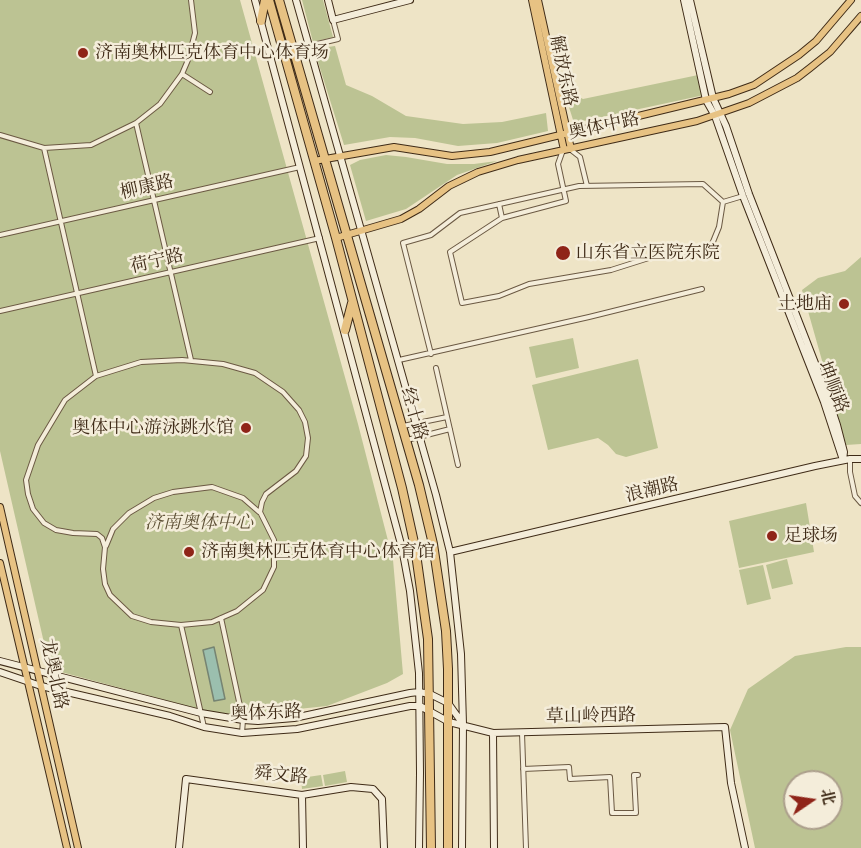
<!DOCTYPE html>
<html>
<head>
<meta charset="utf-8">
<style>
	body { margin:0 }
	#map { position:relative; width:861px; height:848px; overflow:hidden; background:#eee4c6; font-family:"Libre Caslon Text","Noto Serif SC",serif }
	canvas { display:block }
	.north { position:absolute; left:783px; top:770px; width:60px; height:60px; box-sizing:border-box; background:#f4edda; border:2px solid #ac9f8c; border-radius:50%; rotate:77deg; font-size:16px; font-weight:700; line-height:24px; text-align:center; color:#3f2b17 }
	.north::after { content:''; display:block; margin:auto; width:21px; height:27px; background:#8f2418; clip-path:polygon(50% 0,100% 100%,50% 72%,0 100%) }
</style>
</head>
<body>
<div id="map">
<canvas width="861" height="848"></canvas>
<div class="north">北</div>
</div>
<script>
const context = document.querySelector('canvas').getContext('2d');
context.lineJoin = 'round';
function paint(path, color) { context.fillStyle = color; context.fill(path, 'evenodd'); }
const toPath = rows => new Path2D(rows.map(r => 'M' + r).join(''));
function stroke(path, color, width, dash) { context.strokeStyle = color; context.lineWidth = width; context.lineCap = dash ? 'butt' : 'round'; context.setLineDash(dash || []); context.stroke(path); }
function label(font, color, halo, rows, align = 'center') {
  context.font = font + ' "Libre Caslon Text","Noto Serif SC",serif'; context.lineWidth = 5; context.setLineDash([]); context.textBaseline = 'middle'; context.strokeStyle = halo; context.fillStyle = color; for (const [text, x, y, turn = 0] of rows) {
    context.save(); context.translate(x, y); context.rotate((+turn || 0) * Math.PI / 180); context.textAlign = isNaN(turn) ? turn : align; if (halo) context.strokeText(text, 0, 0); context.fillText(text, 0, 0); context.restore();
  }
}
paint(toPath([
	[0,0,240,0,358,424,393,560,403,674,387,683,327,706,240,715,206,711,50,669,0,451],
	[302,0,323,0,333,37,313,42],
	[335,46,346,85,372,96,406,116,463,124,502,122,546,113,548,131,497,143,458,146,415,138,390,137,344,145,314,49],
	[703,74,709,94,574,123,568,104,565,89,583,99],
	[386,155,406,157,447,164,474,164,497,161,457,175,406,209,366,221,350,165,360,160],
	[861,257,861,444,846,445,802,290,818,278,845,271],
	[573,338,579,368,536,378,529,347],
	[638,359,658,448,626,457,616,454,608,445,598,438,548,450,532,385],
	[806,503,814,552,739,568,729,521],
	[787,559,793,584,772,589,766,565],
	[763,565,771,599,747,605,739,570],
	[846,647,861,647,861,848,755,848,730,730,748,689,795,656],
	[795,782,831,782,831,818,795,818],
	[345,771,347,782,325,786,323,775],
	[321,775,323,786,302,789,301,778]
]), '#bcc393');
const water = toPath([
	[214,647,225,699,214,701,203,650,214,647]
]);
paint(water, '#9bbfae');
stroke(water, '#768472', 1.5);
const street = toPath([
	[309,46,338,39,333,20],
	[182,74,210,92],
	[136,123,191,360],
	[0,135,44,148,91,145,136,123,160,104,182,74,188,60,195,33,191,0],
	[44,148,96,376,65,400,38,445,26,480,28,494,33,509,44,523,56,530,73,533,97,534,102,538,105,547,103,569,105,584,110,595,132,616,151,622,181,625,212,622,237,611,263,590,274,567,274,540,260,512,262,502,266,494,296,471,306,456,308,438,305,422,299,410,283,392,255,373,223,364,182,360,141,362,96,376],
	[563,150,558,164,566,201,502,218,450,252,462,303,499,296,529,284,611,270,652,257,710,249,719,227,723,202],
	[571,150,580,157,587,186],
	[499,204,502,218],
	[0,235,300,167],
	[0,311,320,238],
	[431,354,403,243,431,235,460,213,579,186,703,184,723,202,743,196],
	[399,360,589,317,702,289],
	[436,368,458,465],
	[403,426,447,417],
	[407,440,450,429],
	[850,459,850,472,855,496,861,503],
	[106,546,113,529,129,513,154,498,173,492,212,487,243,498,259,512],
	[221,618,243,720,242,733],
	[181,625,204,727],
	[522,733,526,848],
	[523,769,569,767,570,779,610,777,612,813,636,813,634,775,638,775]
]);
const secondary = toPath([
	[255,0,402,548,410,591,419,673,420,773,419,848],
	[296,0,436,495,450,552,461,654,463,724,462,848],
	[328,0,333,20,410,0],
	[684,0,706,100,715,116,743,196,824,402,843,460,844,452,837,425,824,386,749,194,726,126,713,98,690,0],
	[450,552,815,466,850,459,861,459],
	[0,661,201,713,243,720,258,721,294,718,410,693,419,692,430,694,448,703,463,724],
	[0,672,41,686,170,716,204,727,242,733,297,729,410,706,420,706,449,722,493,733,725,727,731,783,745,848],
	[493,733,494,848],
	[302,795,303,848],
	[179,848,186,779,302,795,351,787,373,789,382,799,384,848]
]);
const primary = toPath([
	[532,0,564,150],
	[538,0,571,149],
	[314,161,394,147,452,156,490,152,729,94,754,85,799,55,816,41,851,0],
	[336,238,401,219,419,209,449,186,478,172,518,160,697,121,749,103,797,78,810,68,830,52,861,16],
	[0,507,78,848],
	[0,563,67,848]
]);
const highway = toPath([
	[269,0,336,238,402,488,415,547,428,639,431,848],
	[279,0,419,485,433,544,446,631,448,669,448,848],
	[261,21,265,0],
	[345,330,352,303]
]);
stroke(street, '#6b5943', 6);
stroke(secondary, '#3f2b17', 8);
stroke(primary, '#3f2b17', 8);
stroke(highway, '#3f2b17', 10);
stroke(street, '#f4edda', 4);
stroke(secondary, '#f4edda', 6);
stroke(primary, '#e7c283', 6);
stroke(highway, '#e7c283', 8);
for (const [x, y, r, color] of [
	[83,53,6,"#8f2418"],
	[563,253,8,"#8f2418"],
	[844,304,6,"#8f2418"],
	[246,428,6,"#8f2418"],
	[772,536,6,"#8f2418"],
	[189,552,6,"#8f2418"]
]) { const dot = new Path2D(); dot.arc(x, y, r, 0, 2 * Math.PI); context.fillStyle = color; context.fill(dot); stroke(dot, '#f4edda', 2); }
label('18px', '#3f2b17', '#f4edda', [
	["济南奥林匹克体育中心体育场",95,53],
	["山东省立医院东院",576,253],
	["土地庙",832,304,"right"],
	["奥体中心游泳跳水馆",234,428,"right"],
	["足球场",784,536],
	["济南奥林匹克体育中心体育馆",201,552]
], 'left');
label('18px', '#3f2b17', '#f4edda', [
	["解放东路",563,71,78],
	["奥体中路",604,126,-12],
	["柳康路",147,187,-13],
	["荷宁路",157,261,-13],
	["坤顺路",833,387,69],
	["经十路",414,414,74],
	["浪潮路",652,490,-13],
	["龙奥北路",54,674,78],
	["奥体东路",266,713,-2],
	["草山岭西路",591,716,-1],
	["舜文路",281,775,5]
]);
label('italic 18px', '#5e5136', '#f4edda', [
	["济南奥体中心",199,523]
]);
</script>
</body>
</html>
